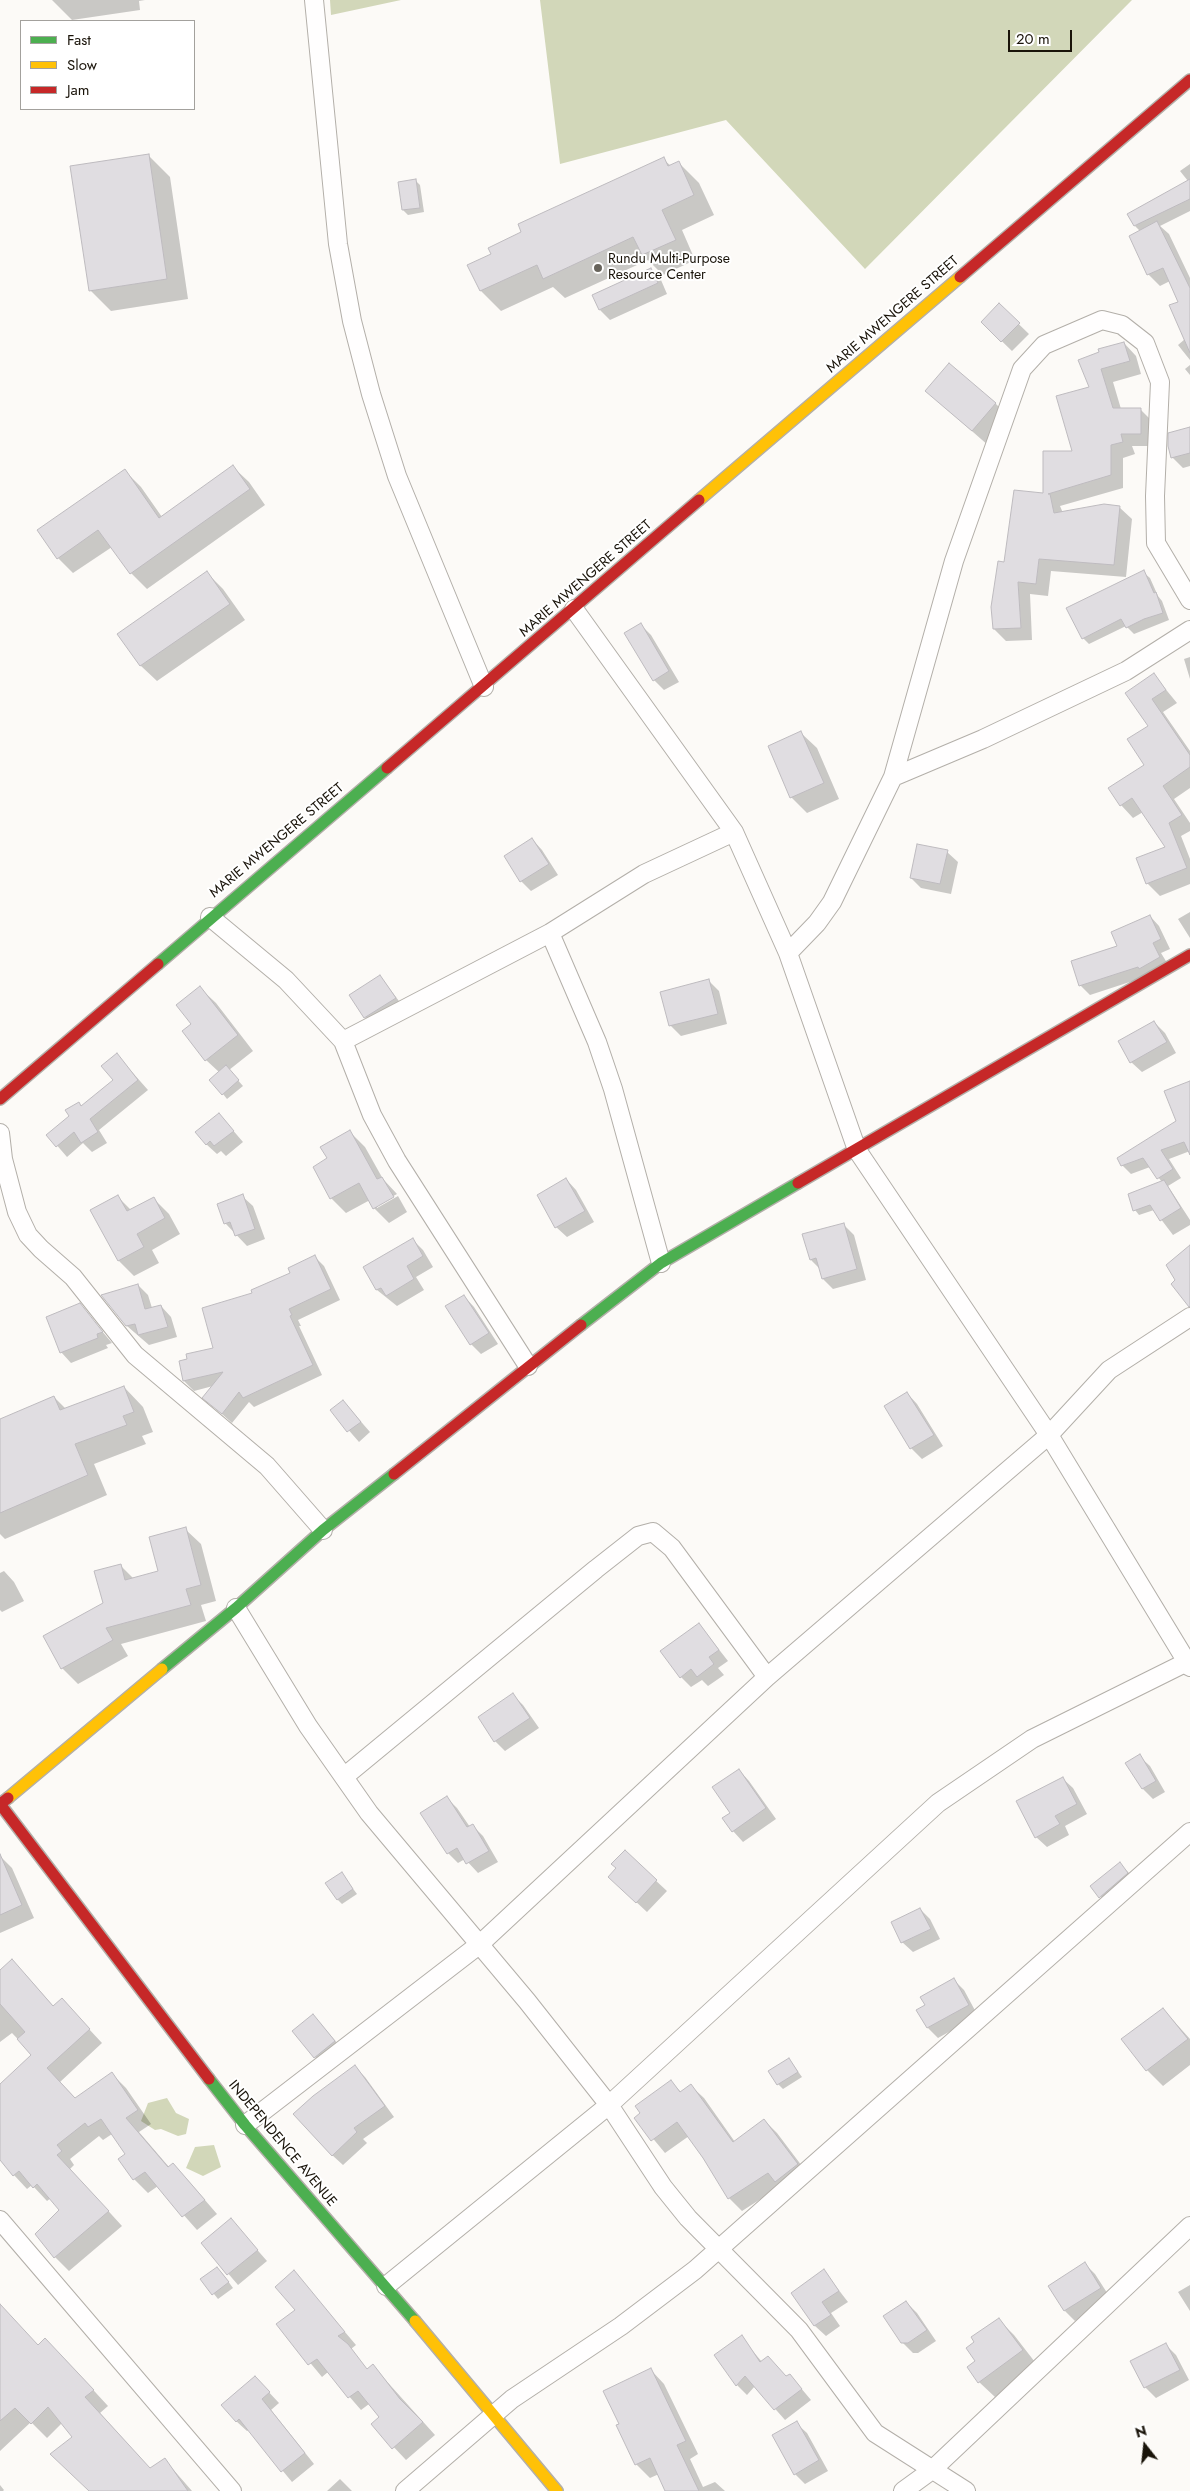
<!DOCTYPE html>
<html>
<head>
<meta charset="utf-8">
<style>
	body { margin:0 }
	#map { position:relative; width:1190px; height:2491px; overflow:hidden; background:#fcfaf7; font-family:Jost,sans-serif }
	canvas { display:block }
	.legend { position:absolute; left:20px; top:20px; width:175px; height:90px; box-sizing:border-box; background:#fff; border:1px solid #a3a19d; margin:0; padding:6px 9px; list-style:none; font-size:15px; color:#191309 }
	.legend li { display:flex; align-items:center; gap:10px; height:25px }
	.legend b { width:25px; border:1px solid #a3a19d }
	.north { position:absolute; left:1120px; top:2421px; width:50px; height:50px; -webkit-text-stroke:4px #fff; paint-order:stroke; rotate:344deg; font-size:14px; font-weight:700; line-height:20px; text-align:center; color:#191309 }
	.north::after { content:''; display:block; margin:auto; width:18px; height:22px; background:#191309; clip-path:polygon(50% 0,100% 100%,50% 72%,0 100%) }
	.scale { position:absolute; left:1008px; top:30px; width:64px; height:22px; box-sizing:border-box; border:2px solid #191309; border-top:0; padding-left:6px; font-size:15px; line-height:18px; white-space:nowrap; color:#191309; -webkit-text-stroke:4px #fff; paint-order:stroke }
</style>
</head>
<body>
<div id="map">
<canvas width="1190" height="2491"></canvas>
<ul class="legend">
<li><b style="height:6px;background:#4caf50"></b>Fast</li>
<li><b style="height:6px;background:#ffc107"></b>Slow</li>
<li><b style="height:6px;background:#c62828"></b>Jam</li>
</ul>
<div class="north">N</div>
<div class="scale">20 m</div>
</div>
<script>
const context = document.querySelector('canvas').getContext('2d');
context.lineJoin = 'round';
function paint(path, color) { context.fillStyle = color; context.fill(path, 'evenodd'); }
const toPath = rows => new Path2D(rows.map(r => 'M' + r).join(''));
function stroke(path, color, width, dash) { context.strokeStyle = color; context.lineWidth = width; context.lineCap = dash ? 'butt' : 'round'; context.setLineDash(dash || []); context.stroke(path); }
function label(font, color, halo, rows, align = 'center') {
  context.font = font + ' Jost,sans-serif'; context.lineWidth = 4; context.setLineDash([]); context.textBaseline = 'middle'; context.strokeStyle = halo; context.fillStyle = color; for (const [text, x, y, turn = 0] of rows) {
    context.save(); context.translate(x, y); context.rotate((+turn || 0) * Math.PI / 180); context.textAlign = isNaN(turn) ? turn : align; if (halo) context.strokeText(text, 0, 0); context.fillText(text, 0, 0); context.restore();
  }
}
paint(toPath([
	[330,0,401,0,331,15],
	[540,0,1132,0,865,269,726,120,560,164],
	[167,2098,176,2113,189,2119,186,2134,178,2136,161,2129,155,2130,141,2121,148,2103],
	[214,2145,221,2167,203,2176,186,2168,195,2147]
]), '#d2d7b9');
paint(toPath([
	[52,0,145,0,139,1,140,10,72,20],
	[149,156,170,177,188,299,111,311,90,290],
	[663,159,671,166,678,162,699,183,714,215,682,230,695,260,663,275,648,260,565,298,553,287,501,311,481,291,492,255],
	[1190,164,1190,211,1160,226,1169,234,1190,278,1190,360,1178,345,1185,339,1179,302,1170,281,1160,286,1148,274,1140,231,1135,226,1188,181,1180,171],
	[415,180,420,185,424,212,408,215,403,210],
	[651,269,661,280,667,294,610,320,600,310],
	[999,305,1029,334,1012,351,982,322],
	[1124,343,1136,356,1141,374,1113,382,1121,409,1141,410,1153,422,1153,446,1132,446,1135,454,1123,458,1123,488,1060,506,1063,513,1119,507,1132,519,1126,577,1051,571,1048,596,1030,594,1032,640,1006,641,994,629,1005,563,1045,494,1074,452,1091,387,1080,360],
	[1190,365,1190,375,1185,369],
	[926,391,995,403,1011,419,989,446],
	[1190,428,1190,466,1183,468,1172,457],
	[233,467,249,482,265,505,147,589,131,573,112,547,73,573,58,558,125,471,141,487,162,517],
	[1143,572,1150,578,1158,596,1162,601,1169,620,1134,634,1126,626,1089,644,1083,638],
	[207,573,223,589,245,620,157,681,141,666,119,634],
	[641,625,651,635,679,682,664,690,654,680],
	[1190,657,1190,679,1184,659],
	[1154,675,1177,703,1163,712,1190,751,1190,788,1174,799,1190,823,1190,831,1181,836,1190,859,1190,884,1160,896,1147,883,1167,848,1143,812,1133,818,1121,805,1146,765],
	[801,733,817,748,839,799,807,813,791,797],
	[532,839,542,850,558,875,531,891,521,881],
	[947,852,958,862,951,894,921,888,911,878],
	[1190,912,1190,938,1178,919],
	[1150,916,1159,926,1170,949,1161,953,1169,966,1148,976,1090,995,1081,986,1073,961,1119,946],
	[380,976,405,1009,376,1027,365,1017],
	[709,981,719,991,727,1024,681,1036,670,1025],
	[200,988,216,1003,253,1051,229,1070,243,1086,227,1099,223,1094,219,1072,206,1060,193,1024],
	[1154,1022,1165,1033,1176,1053,1142,1072,1131,1062],
	[117,1055,148,1090,99,1130,107,1143,92,1152,83,1143,67,1157,48,1135,70,1116,79,1103,82,1107,114,1080],
	[1190,1082,1190,1151,1169,1159,1181,1178,1168,1186,1190,1220,1190,1225,1173,1235,1154,1210,1139,1215,1135,1210,1162,1182,1150,1167,1131,1174,1122,1165,1177,1122],
	[219,1114,243,1142,226,1156,221,1151,217,1154,206,1144],
	[350,1132,365,1147,383,1179,397,1194,377,1205,377,1208,398,1196,407,1212,389,1223,374,1208,370,1200,346,1213,331,1198,329,1159],
	[566,1179,576,1190,594,1222,567,1237,556,1227],
	[242,1196,253,1206,265,1239,247,1246,226,1224,219,1204],
	[118,1197,131,1210,153,1198,169,1214,180,1234,152,1250,159,1263,134,1276,119,1261],
	[843,1224,854,1235,866,1280,833,1289,823,1279,820,1269,811,1260],
	[413,1240,423,1250,433,1267,416,1277,424,1290,397,1306,377,1290,364,1268],
	[314,1256,324,1266,340,1300,298,1320,301,1326,299,1326,322,1375,254,1407,249,1402,232,1423,204,1398,213,1386,194,1391,184,1381,215,1349,254,1294,292,1273],
	[138,1285,148,1295,152,1308,161,1306,171,1317,177,1337,149,1345,127,1326],
	[464,1296,474,1307,498,1344,481,1354,471,1344],
	[80,1305,112,1343,106,1345,108,1348,71,1363,61,1352],
	[124,1387,143,1407,153,1432,142,1436,146,1444,94,1464,107,1495,5,1539,0,1534,0,1420,54,1397,66,1409],
	[907,1393,917,1404,943,1446,922,1459,911,1448,885,1406],
	[343,1401,370,1432,359,1442,332,1411],
	[185,1529,201,1544,216,1601,201,1605,206,1621,121,1644,128,1656,78,1684,62,1668,104,1604,120,1565,134,1579,160,1572],
	[4,1571,14,1582,24,1601,2,1612,0,1610,0,1573],
	[699,1624,728,1661,718,1668,724,1675,708,1686,702,1680,691,1687,681,1677],
	[513,1695,523,1705,539,1728,505,1751,495,1741],
	[1139,1756,1150,1766,1165,1792,1153,1799,1143,1789],
	[739,1770,749,1781,776,1819,743,1842,733,1831,731,1813],
	[1062,1778,1073,1788,1087,1814,1065,1826,1069,1835,1047,1847,1036,1837],
	[447,1798,457,1808,470,1827,473,1826,483,1836,498,1862,478,1873,465,1859,458,1863,448,1853],
	[625,1852,667,1891,647,1912,620,1887,617,1869],
	[0,1856,12,1868,34,1918,0,1933],
	[1120,1864,1130,1874,1111,1908,1092,1886],
	[342,1874,357,1894,342,1904,337,1899],
	[920,1909,930,1919,940,1939,913,1952,902,1942],
	[0,1971,26,1975,54,2007,75,2014,102,2043,60,2082,76,2099,112,2074,126,2088,151,2124,139,2132,169,2167,173,2164,186,2178,217,2214,197,2230,158,2186,148,2193,134,2179,120,2160,126,2154,112,2134,103,2140,99,2136,70,2159,74,2165,70,2169,122,2226,69,2271,55,2257,37,2234,61,2210,51,2198,47,2201,32,2185,27,2189,0,2160,0,2086,33,2055,12,2033,0,2042],
	[954,1980,964,1990,978,2016,938,2038,928,2028,918,2010,926,2006],
	[1163,2009,1190,2039,1190,2065,1163,2086,1147,2070,1123,2040],
	[313,2015,345,2052,325,2067,315,2057],
	[789,2059,802,2077,783,2089,778,2084],
	[355,2067,365,2077,394,2117,363,2139,367,2143,343,2165,332,2155],
	[671,2082,681,2092,690,2085,704,2098,735,2142,764,2120,777,2133,811,2178,781,2186,742,2211,729,2198,689,2136,665,2153,636,2118],
	[231,2220,267,2261,238,2285,202,2243],
	[1085,2264,1095,2274,1111,2299,1075,2321,1065,2311,1049,2286],
	[824,2271,848,2302,831,2313,840,2326,826,2336,815,2326,792,2293],
	[294,2272,356,2345,351,2349,370,2374,373,2366,435,2435,406,2460,373,2425,380,2418,369,2404,361,2410,328,2372,322,2377,278,2324,296,2310],
	[222,2273,233,2288,218,2299,202,2279],
	[1190,2285,1190,2311,1178,2292],
	[906,2302,917,2313,936,2341,918,2353,913,2353,902,2342],
	[0,2307,38,2346,61,2355,108,2406,100,2413,150,2469,165,2460,192,2491,90,2491,74,2437,62,2423,47,2438,31,2422,0,2451],
	[999,2320,1014,2335,1038,2366,995,2397,979,2382,977,2362],
	[741,2337,762,2362,768,2357,787,2378,790,2375,811,2400,785,2420,755,2386,747,2395,737,2385,716,2355],
	[1166,2345,1176,2355,1189,2380,1156,2398,1145,2387,1132,2362],
	[651,2370,664,2384,698,2454,690,2459,703,2487,715,2482,725,2491,667,2491,659,2474,650,2478,636,2464,621,2424],
	[265,2388,279,2403,271,2410,314,2464,292,2482,249,2430,247,2431,236,2421],
	[796,2423,807,2433,828,2471,805,2484,795,2474],
	[340,2479,352,2491,327,2491],
	[0,2485,4,2490,3,2491,0,2491]
]), '#0003');
const building = toPath([
	[149,154,167,279,89,291,70,166,149,154],
	[664,157,668,166,679,161,694,195,662,210,676,240,642,255,633,237,543,279,537,265,480,291,467,265,491,254,488,248,521,232,518,224,664,157],
	[416,179,420,208,402,210,398,182,416,179],
	[1190,179,1190,199,1134,226,1127,214,1190,179],
	[1157,221,1190,288,1190,353,1169,305,1178,302,1163,268,1147,275,1129,236,1157,221],
	[651,268,658,283,599,310,592,295,651,268],
	[999,303,1020,323,1001,342,981,322,999,303],
	[1124,342,1130,361,1101,369,1113,408,1141,408,1141,434,1121,434,1123,442,1111,445,1111,475,1048,494,1050,494,1054,513,1104,504,1120,506,1114,565,1039,559,1036,584,1018,582,1021,628,993,629,991,607,998,561,1004,562,1014,490,1043,493,1043,451,1072,451,1056,396,1089,387,1078,360,1099,352,1098,349,1124,342],
	[949,363,996,403,972,431,925,391,949,363],
	[1190,427,1190,453,1171,458,1168,446,1168,433,1190,427],
	[233,465,250,489,130,574,98,530,57,559,37,530,125,469,159,518,233,465],
	[1144,570,1154,593,1156,592,1163,613,1144,619,1126,628,1121,619,1082,639,1066,608,1144,570],
	[207,571,230,604,140,666,117,634,207,571],
	[641,623,669,671,653,681,624,633,641,623],
	[1154,673,1166,690,1152,699,1190,755,1190,767,1163,786,1182,815,1169,823,1187,868,1146,884,1136,858,1165,847,1132,798,1120,806,1108,788,1144,765,1127,739,1148,726,1125,693,1154,673],
	[801,731,824,783,790,798,768,746,801,731],
	[532,838,549,864,520,882,504,856,532,838],
	[917,844,948,850,940,884,910,878,917,844],
	[1150,915,1161,939,1153,943,1160,957,1139,969,1138,967,1079,986,1071,961,1117,946,1111,932,1150,915],
	[380,975,396,998,364,1018,349,995,380,975],
	[709,979,718,1014,669,1026,660,992,709,979],
	[200,986,238,1035,205,1061,182,1031,191,1024,176,1005,200,986],
	[1154,1021,1167,1042,1130,1063,1118,1041,1154,1021],
	[117,1053,138,1080,90,1119,98,1132,81,1143,74,1132,56,1147,46,1135,69,1116,65,1110,79,1102,81,1106,113,1080,101,1066,117,1053],
	[226,1065,239,1080,222,1095,209,1080,226,1065],
	[1190,1081,1190,1155,1184,1142,1161,1150,1173,1169,1157,1179,1143,1158,1121,1166,1117,1158,1176,1121,1164,1091,1190,1081],
	[219,1113,234,1131,214,1146,210,1141,206,1145,195,1132,219,1113],
	[350,1130,377,1179,382,1177,394,1197,373,1209,359,1183,330,1199,313,1167,327,1158,320,1147,350,1130],
	[566,1178,585,1211,555,1228,537,1195,566,1178],
	[1164,1180,1181,1208,1160,1221,1150,1205,1133,1211,1128,1194,1164,1180],
	[243,1194,255,1229,235,1236,230,1222,224,1224,217,1204,243,1194],
	[118,1195,127,1211,154,1197,165,1218,137,1234,144,1247,118,1261,90,1210,118,1195],
	[844,1223,857,1269,822,1279,816,1258,810,1260,802,1234,844,1223],
	[413,1238,423,1256,407,1266,414,1279,386,1296,381,1288,376,1290,363,1267,413,1238],
	[1190,1245,1190,1306,1189,1307,1171,1284,1175,1280,1166,1265,1190,1245],
	[315,1255,331,1289,289,1309,292,1315,290,1316,313,1365,243,1398,239,1392,222,1414,202,1398,223,1372,183,1381,179,1361,187,1359,186,1354,213,1348,202,1308,252,1293,251,1290,290,1273,288,1268,315,1255],
	[138,1284,145,1309,161,1305,168,1327,138,1335,135,1324,126,1326,101,1295,138,1284],
	[464,1295,489,1333,470,1345,445,1306,464,1295],
	[80,1303,103,1332,97,1334,98,1338,60,1353,46,1317,80,1303],
	[124,1386,134,1412,123,1416,127,1425,75,1444,88,1475,0,1513,0,1419,54,1396,60,1410,124,1386],
	[907,1392,934,1435,910,1449,884,1406,907,1392],
	[343,1400,361,1422,347,1432,330,1410,343,1400],
	[186,1527,201,1585,186,1589,191,1605,106,1628,113,1640,61,1669,43,1636,103,1603,94,1571,121,1564,125,1580,158,1571,149,1537,186,1527],
	[699,1623,719,1650,709,1657,714,1664,697,1677,691,1669,680,1678,660,1651,699,1623],
	[513,1693,530,1718,494,1742,478,1717,513,1693],
	[1140,1754,1156,1781,1142,1789,1125,1763,1140,1754],
	[739,1769,766,1808,732,1832,722,1818,730,1813,712,1787,739,1769],
	[1063,1777,1077,1804,1055,1816,1060,1824,1035,1838,1016,1801,1063,1777],
	[447,1796,467,1827,473,1824,489,1851,466,1864,457,1848,447,1854,420,1813,447,1796],
	[625,1850,657,1880,636,1903,608,1877,616,1868,611,1864,625,1850],
	[0,1854,22,1905,0,1915,0,1854],
	[1120,1862,1128,1873,1099,1898,1090,1886,1120,1862],
	[342,1872,353,1889,337,1900,325,1883,342,1872],
	[920,1908,931,1929,901,1943,891,1922,920,1908],
	[12,1959,53,2006,62,1998,90,2029,47,2068,75,2098,112,2072,138,2110,126,2118,168,2167,173,2163,205,2200,182,2217,145,2172,133,2180,118,2159,125,2154,101,2119,88,2127,85,2123,57,2145,62,2151,57,2155,109,2211,54,2258,35,2234,59,2210,37,2184,33,2188,19,2171,13,2176,0,2160,0,2084,31,2055,17,2039,25,2032,0,2004,0,1970,12,1959],
	[954,1978,969,2005,927,2028,916,2010,925,2005,920,1997,954,1978],
	[1163,2008,1188,2039,1146,2071,1121,2039,1163,2008],
	[313,2014,335,2041,314,2058,292,2031,313,2014],
	[789,2058,798,2072,777,2085,768,2071,789,2058],
	[355,2065,385,2106,354,2128,357,2132,332,2156,293,2114,313,2096,355,2065],
	[671,2080,680,2092,691,2084,733,2142,764,2119,798,2164,775,2182,768,2173,728,2199,703,2158,677,2122,651,2141,634,2118,640,2113,635,2106,671,2080],
	[231,2218,258,2250,227,2275,201,2243,231,2218],
	[1085,2262,1101,2288,1064,2311,1048,2286,1085,2262],
	[217,2267,229,2282,212,2295,200,2279,217,2267],
	[824,2269,839,2291,822,2302,831,2315,814,2326,791,2293,824,2269],
	[294,2270,345,2332,338,2336,348,2344,367,2369,373,2364,400,2399,423,2422,392,2449,371,2424,379,2417,358,2391,348,2398,317,2359,308,2365,276,2324,295,2310,275,2287,294,2270],
	[906,2301,927,2330,908,2343,901,2343,883,2316,906,2301],
	[0,2304,38,2345,45,2338,94,2390,85,2397,150,2468,165,2458,188,2491,89,2491,50,2454,72,2437,48,2407,31,2424,15,2408,0,2421,0,2304],
	[999,2318,1023,2350,978,2383,967,2367,975,2361,966,2348,974,2342,971,2337,999,2318],
	[742,2335,760,2362,768,2356,786,2376,790,2374,802,2389,774,2410,745,2376,736,2386,714,2355,742,2335],
	[1166,2343,1180,2370,1144,2388,1130,2361,1166,2343],
	[651,2368,686,2441,677,2445,699,2491,665,2491,650,2458,635,2465,616,2425,619,2424,603,2391,651,2368],
	[255,2376,270,2392,262,2399,305,2453,281,2472,239,2419,236,2422,221,2405,255,2376],
	[797,2421,819,2460,794,2475,772,2435,797,2421]
]);
paint(building, '#e0dde1');
stroke(building, '#bebbbf', 1);
const street = toPath([
	[314,0,338,244,352,321,371,394,397,476,484,687],
	[574,609,734,832,788,953,857,1150,1049,1435,1190,1667],
	[893,777,983,739,1126,671,1190,630],
	[210,917,286,980,343,1041,372,1115,397,1161,528,1366],
	[550,933,597,1042,613,1089,661,1263],
	[788,953,817,923,832,902,893,777,954,561,1022,369,1044,345,1102,320,1122,325,1145,343,1160,382,1155,496,1156,543,1190,600],
	[343,1041,550,933,644,874,734,832],
	[0,1133,3,1159,17,1212,28,1235,41,1249,73,1277,135,1355,267,1466,323,1530],
	[236,1608,308,1726,369,1813,527,2001,609,2105,663,2187,688,2218,799,2330,875,2433,966,2491],
	[345,1776,596,1569,638,1536,653,1532,672,1548,767,1677],
	[245,2125,480,1944,767,1677,1049,1435,1109,1370,1190,1317],
	[0,2220,232,2491],
	[386,2286,609,2105,938,1803,1032,1739,1187,1662],
	[405,2491,512,2399,621,2326,695,2270,1190,1832],
	[903,2491,932,2470,1190,2226]
]);
const fast = toPath([
	[158,964,387,768],
	[581,1325,661,1263,798,1183],
	[162,1669,236,1608,323,1530,394,1474],
	[209,2079,245,2125,415,2321]
]);
const slow = toPath([
	[699,500,960,277],
	[8,1798,162,1669],
	[415,2321,557,2491]
]);
const jam = toPath([
	[960,277,1190,80],
	[387,768,699,500],
	[0,1099,158,964],
	[798,1183,1190,955],
	[394,1474,581,1325],
	[8,1798,0,1804,209,2079]
]);
stroke(street, '#b3afa9', 20);
stroke(fast, '#b3afa9', 14);
stroke(slow, '#b3afa9', 14);
stroke(jam, '#b3afa9', 14);
stroke(street, '#fffefe', 18);
stroke(fast, '#4caf50', 11);
stroke(slow, '#ffc107', 11);
stroke(jam, '#c62828', 11);
for (const [x, y, r, color] of [
	[598,268,5,"#68645c"]
]) { const dot = new Path2D(); dot.arc(x, y, r, 0, 2 * Math.PI); context.fillStyle = color; context.fill(dot); stroke(dot, '#fff', 2); }
label('14px', '#191309', '#fff', [
	["Rundu Multi-Purpose",608,260],
	["Resource Center",608,276]
], 'left');
label('14px', '#191309', '#fff', [
	["MARIE MWENGERE STREET",893,315,-41],
	["MARIE MWENGERE STREET",586,579,-41],
	["MARIE MWENGERE STREET",277,841,-40],
	["INDEPENDENCE AVENUE",282,2144,50]
]);
</script>
</body>
</html>
